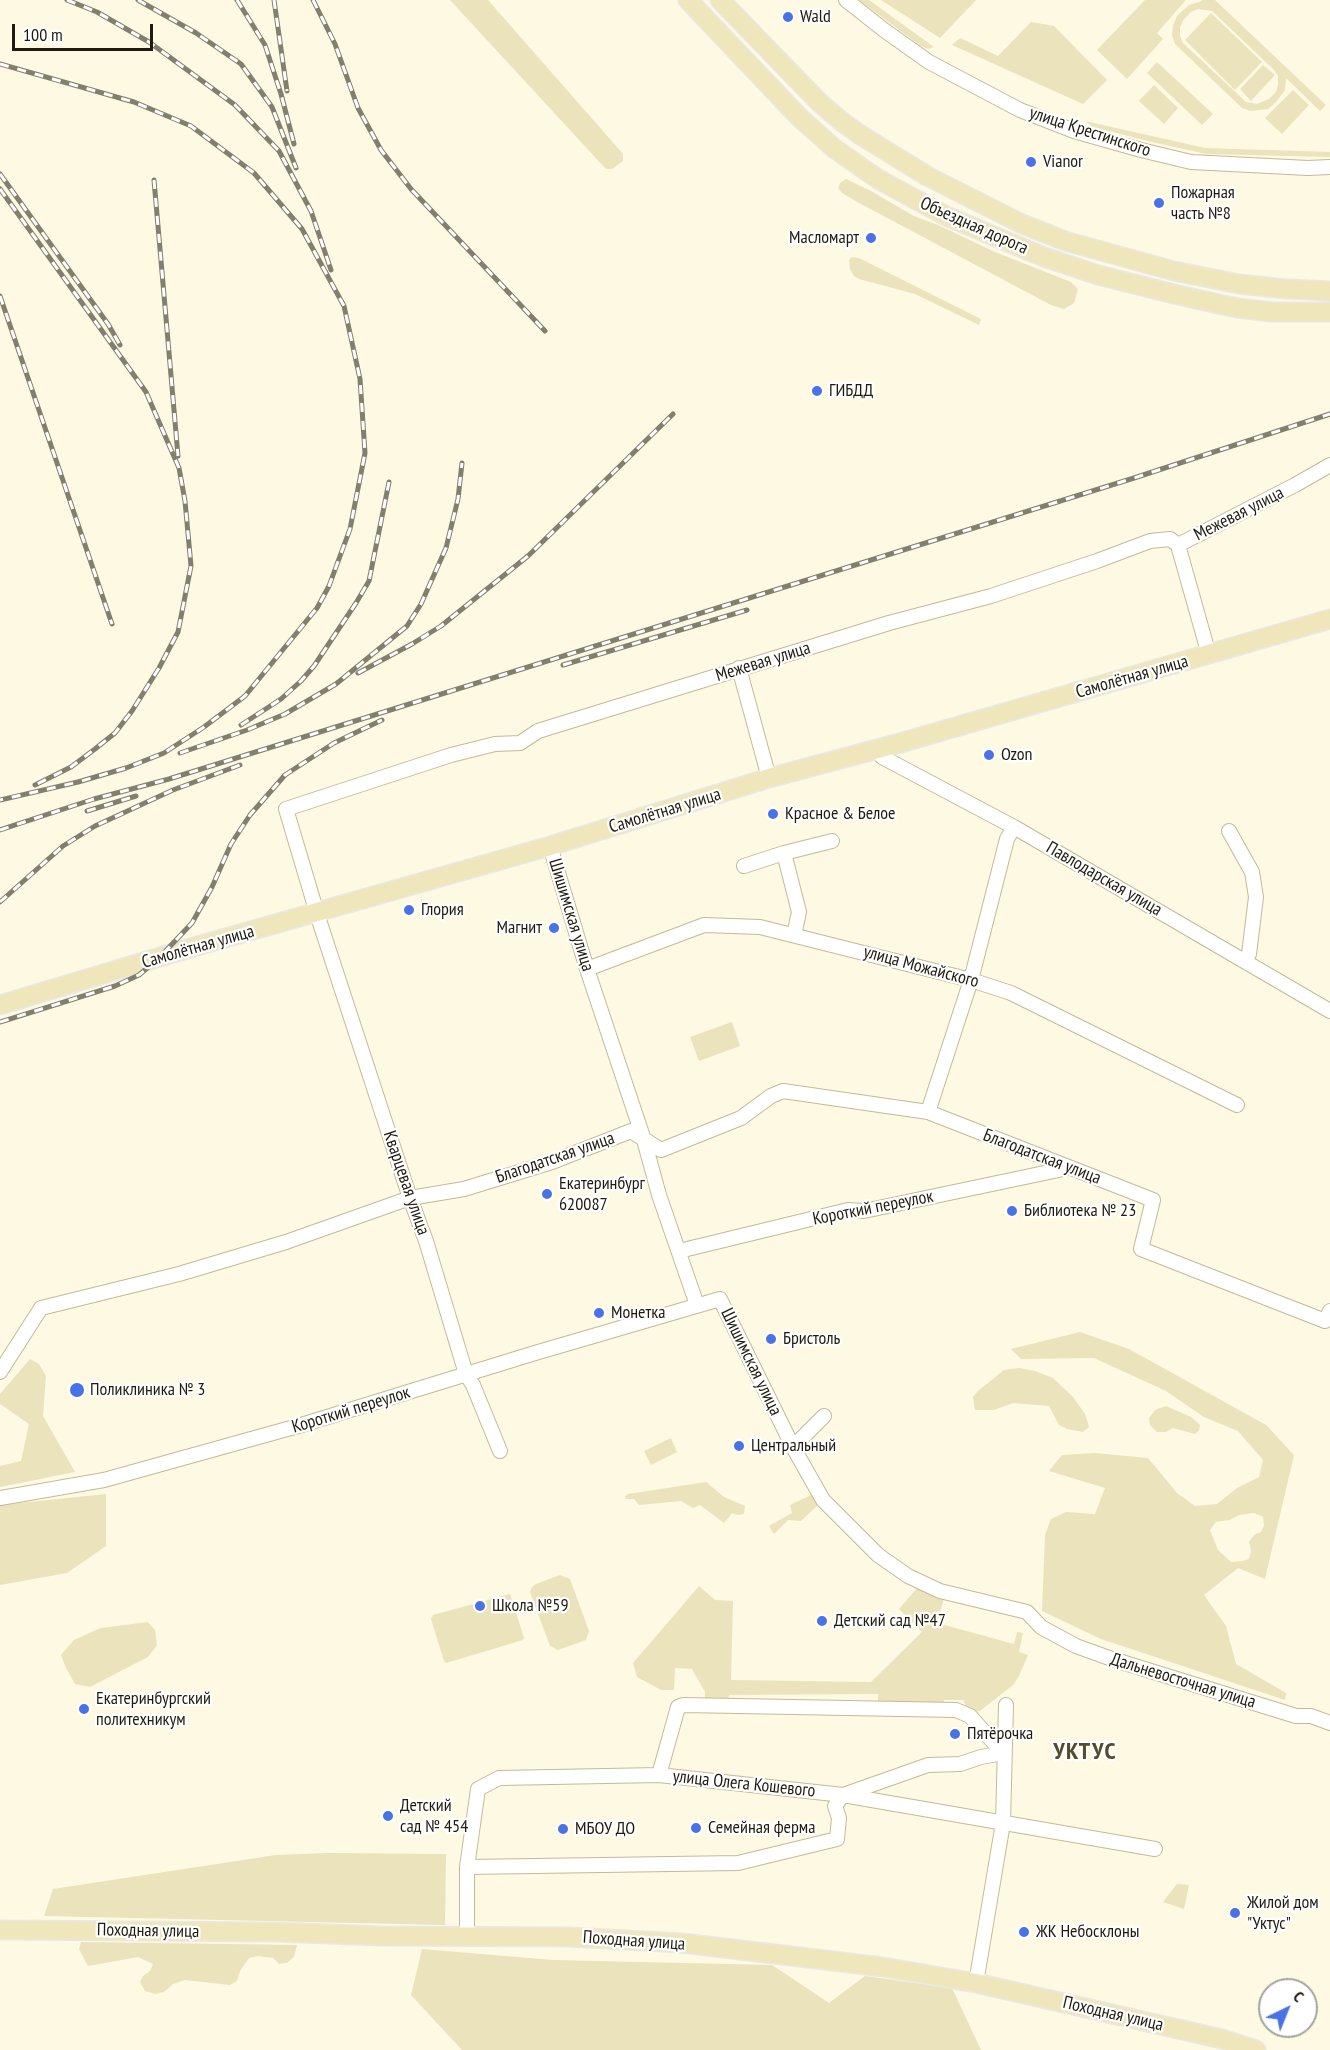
<!DOCTYPE html>
<html>
<head>
<meta charset="utf-8">
<style>
	body { margin:0 }
	#map { position:relative; width:1330px; height:2050px; overflow:hidden; background:#fdf9e3; font-family:"PT Sans Narrow",sans-serif }
	canvas { display:block }
	.north { position:absolute; left:1258px; top:1978px; width:60px; height:60px; box-sizing:border-box; background:#fff; border:2px solid #a5a49f; border-radius:50%; rotate:43deg; font-size:16px; font-weight:700; line-height:24px; text-align:center; color:#1f1c0f }
	.north::after { content:''; display:block; margin:auto; width:21px; height:27px; background:#4872e5; clip-path:polygon(50% 0,100% 100%,50% 72%,0 100%) }
	.scale { position:absolute; left:12px; top:24px; width:141px; height:27px; box-sizing:border-box; border:3px solid #1f1c0f; border-top:0; padding-left:8px; font-size:18px; line-height:21px; white-space:nowrap; color:#1f1c0f; -webkit-text-stroke:4px #fff; paint-order:stroke }
</style>
</head>
<body>
<div id="map">
<canvas width="1330" height="2050"></canvas>
<div class="north">С</div>
<div class="scale">100 m</div>
</div>
<script>
const context = document.querySelector('canvas').getContext('2d');
context.lineJoin = 'round';
function paint(path, color) { context.fillStyle = color; context.fill(path, 'evenodd'); }
const toPath = rows => new Path2D(rows.map(r => 'M' + r).join(''));
function stroke(path, color, width, dash) { context.strokeStyle = color; context.lineWidth = width; context.lineCap = dash ? 'butt' : 'round'; context.setLineDash(dash || []); context.stroke(path); }
function label(font, color, halo, rows, align = 'center') {
  context.font = font + ' "PT Sans Narrow",sans-serif'; context.lineWidth = 4.5; context.setLineDash([]); context.textBaseline = 'middle'; context.strokeStyle = halo; context.fillStyle = color; for (const [text, x, y, turn = 0] of rows) {
    context.save(); context.translate(x, y); context.rotate((+turn || 0) * Math.PI / 180); context.textAlign = isNaN(turn) ? turn : align; if (halo) context.strokeText(text, 0, 0); context.fillText(text, 0, 0); context.restore();
  }
}
paint(toPath([
	[450,0,488,0,623,154,623,161,612,169,606,169],
	[859,0,869,0,934,47,928,49,921,46],
	[881,0,976,0,940,38],
	[1145,0,1186,0,1157,33,1163,39,1127,79,1097,50],
	[1202,0,1215,0,1326,105,1320,111,1286,78,1285,90,1276,102,1268,109,1251,111,1242,108,1175,44,1172,35,1173,26,1177,16,1189,5,1202,1],
	[1198,9,1212,11,1274,70,1278,76,1278,85,1276,92,1269,99,1257,104,1246,102,1183,43,1180,36,1180,27,1184,19,1191,12],
	[1211,13,1262,62,1235,90,1185,40],
	[1031,22,1054,26,1107,80,1083,104,952,45,960,38,998,56],
	[1157,62,1213,114,1202,125,1147,73],
	[1263,65,1275,75,1251,101,1240,89],
	[1154,85,1178,108,1164,124,1139,101],
	[1293,90,1309,105,1282,134,1265,118],
	[1085,121,1205,148,1330,152,1330,157,1207,154,1152,142,1093,127],
	[846,179,871,191,914,216,938,225,995,252,1071,282,1078,289,1074,303,1064,309,1051,305,861,204,842,193,838,188,840,183],
	[852,257,859,258,981,319,979,325,915,294,859,279,854,276,850,269,849,260],
	[732,1022,740,1046,699,1061,690,1037],
	[1080,1332,1129,1349,1266,1425,1294,1455,1265,1579,1238,1568,1204,1595,1226,1626,1236,1664,1286,1693,1285,1700,1101,1639,1042,1611,1045,1535,1051,1519,1066,1512,1095,1514,1105,1488,1049,1471,1062,1455,1095,1453,1148,1458,1177,1493,1195,1506,1217,1504,1237,1488,1259,1477,1263,1460,1238,1431,1204,1417,1166,1391,1094,1358,1021,1359,1011,1349],
	[1254,1513,1263,1517,1264,1526,1261,1532,1254,1535,1249,1542,1251,1551,1249,1559,1243,1561,1231,1562,1218,1550,1210,1530,1216,1522,1230,1520,1239,1515],
	[30,1359,39,1364,46,1376,43,1416,75,1472,0,1487,0,1466,21,1461,29,1424,0,1404,0,1394],
	[1019,1368,1035,1371,1053,1378,1073,1397,1085,1414,1089,1427,1083,1432,1067,1429,1059,1425,1049,1406,1013,1403,994,1410,975,1410,973,1397,978,1391,1004,1370],
	[1166,1406,1191,1417,1200,1425,1199,1430,1195,1434,1173,1428,1166,1432,1157,1432,1150,1425,1149,1418,1155,1410],
	[671,1438,677,1452,651,1465,644,1451],
	[706,1482,724,1497,745,1506,744,1514,738,1515,732,1513,724,1523,700,1505,693,1508,681,1501,639,1505,634,1499,626,1499,625,1497,628,1494],
	[106,1494,106,1546,67,1573,0,1585,0,1505],
	[811,1495,815,1495,818,1502,817,1506,801,1521,788,1520,774,1534,769,1526,792,1513,790,1505],
	[560,1575,570,1579,589,1631,586,1640,558,1650,550,1646,530,1592,532,1587,536,1584],
	[699,1586,715,1600,733,1601,731,1680,871,1682,922,1632,899,1609,918,1587,945,1595,937,1623,1014,1644,1017,1632,1023,1633,1019,1652,1028,1655,1019,1676,1013,1685,980,1711,969,1713,968,1707,965,1707,964,1700,944,1700,944,1706,878,1701,878,1694,729,1695,727,1704,705,1703,705,1692,692,1669,675,1668,674,1690,661,1690,637,1677,633,1663],
	[510,1594,524,1638,523,1640,446,1663,444,1661,431,1619,433,1615],
	[148,1622,155,1630,157,1645,148,1657,90,1687,75,1684,66,1668,61,1655,74,1640,101,1628],
	[328,1853,446,1854,445,1925,44,1916,53,1889,276,1855],
	[1177,1884,1189,1885,1184,1909,1163,1902],
	[81,1942,297,1945,294,1957,287,1963,279,1964,273,1958,258,1956,249,1958,240,1971,237,1981,230,1985,185,1980,173,1984,164,1992,155,1994,145,1991,140,1982,143,1976,150,1971,153,1964,138,1957,88,1966,79,1949],
	[422,1949,553,1960,772,1965,829,2003,865,1976,952,1988,981,2050,462,2050,411,1995]
]), '#ebe3bb');
const minor = toPath([
	[846,0,884,30,929,62,1020,110,1074,131,1141,150,1191,162,1308,168,1330,167],
	[1178,545,1209,655],
	[739,668,769,778],
	[880,749,882,757,1014,827,1330,1011],
	[1229,831,1252,872,1256,897,1249,954,1245,961],
	[550,846,587,969,644,1140,659,1195,697,1305],
	[744,866,784,853],
	[794,935,799,912,784,853,832,841],
	[587,969,704,925,760,927,971,980,1011,993,1237,1105],
	[928,1112,971,980,1007,839,1014,827],
	[679,1251,848,1210,864,1211,1068,1168],
	[0,1372,41,1308,179,1274,286,1242,410,1198,464,1189,552,1162,631,1131,661,1150,741,1118,771,1096,783,1091,928,1112,1153,1200,1141,1249,1325,1321,1330,1311],
	[793,1447,824,1416],
	[500,1451,473,1385,466,1374,426,1241,410,1198,319,920,286,809,451,755,495,744,520,743,538,731,889,623,991,596,1097,561,1150,541,1170,539,1178,545,1295,485,1330,465],
	[0,1498,104,1480,298,1426,535,1353,720,1299,793,1447,823,1500,878,1555,908,1576,940,1591,1027,1612,1041,1627,1076,1646,1112,1659,1296,1716,1311,1716,1330,1723],
	[659,1775,678,1707,683,1705,956,1710,970,1716,1003,1753],
	[467,1867,738,1863,837,1839,839,1818,835,1806,843,1795,928,1765,960,1764,981,1757,1003,1753],
	[467,1936,467,1867,478,1789,499,1778,659,1775,843,1795,1155,1849],
	[976,1983,1003,1823,1006,1705]
]);
const major = toPath([
	[688,0,799,117,835,149,878,179,946,216,1044,257,1098,275,1178,295,1237,308,1272,312,1330,312],
	[720,0,820,103,841,121,859,134,927,176,1020,223,1065,241,1174,271,1239,284,1286,289,1330,291],
	[0,1005,190,948,550,846,769,778,900,743,1330,619],
	[0,1930,275,1932,383,1936,569,1937,682,1943,883,1967,976,1983,1222,2039,1256,2050]
]);
stroke(minor, '#c2bb98', 16);
stroke(major, '#e9e8e7', 21);
stroke(minor, '#fff', 14);
stroke(major, '#efe6bc', 18);
const rail = toPath([
	[67,0,97,12,149,42,235,105,279,151,311,211,331,270],
	[138,0,196,33,241,64,272,107,296,168],
	[237,0,265,45,281,94,294,144],
	[274,0,287,91],
	[313,0,335,44,358,108,381,150,411,189,545,331],
	[0,64,134,102,191,126,254,173,302,229,344,306,360,379,365,453,350,529,329,586,317,608,245,696,204,727,164,753,126,768,78,782,0,800],
	[0,174,108,324,120,345],
	[154,180,178,456],
	[0,189,146,392,179,468,185,501,191,566,178,632,159,668,132,711,115,733,95,749,71,767,35,785],
	[0,296,112,624],
	[563,665,747,610],
	[358,673,412,644,441,626,528,556,673,414],
	[241,725,281,699,301,681,314,666,356,603,369,581,389,482],
	[180,753,247,730,285,714,336,684,407,626,421,604,446,548,458,499,462,463],
	[87,811,136,796],
	[0,830,94,799,169,779,1134,478,1330,414],
	[0,902,63,846,95,826,173,790,240,765],
	[0,1022,115,986,139,975,159,958,192,923,212,887,231,844,250,815,285,775,334,743,382,720]
]);
stroke(rail, '#837f6e', 5);
stroke(rail, '#fff', 3, [9]);
for (const [x, y, r, color] of [
	[788,17,6,"#4872e5"],
	[1031,162,6,"#4872e5"],
	[1159,203,6,"#4872e5"],
	[871,238,6,"#4872e5"],
	[817,391,6,"#4872e5"],
	[989,755,6,"#4872e5"],
	[773,814,6,"#4872e5"],
	[409,910,6,"#4872e5"],
	[554,928,6,"#4872e5"],
	[547,1194,6,"#4872e5"],
	[1012,1211,6,"#4872e5"],
	[599,1313,6,"#4872e5"],
	[771,1339,6,"#4872e5"],
	[77,1390,8,"#4872e5"],
	[739,1446,6,"#4872e5"],
	[480,1606,6,"#4872e5"],
	[822,1621,6,"#4872e5"],
	[84,1709,6,"#4872e5"],
	[955,1734,6,"#4872e5"],
	[388,1816,6,"#4872e5"],
	[696,1828,6,"#4872e5"],
	[563,1829,6,"#4872e5"],
	[1235,1913,6,"#4872e5"],
	[1024,1932,6,"#4872e5"]
]) { const dot = new Path2D(); dot.arc(x, y, r, 0, 2 * Math.PI); context.fillStyle = color; context.fill(dot); stroke(dot, '#fff', 2); }
label('18px', '#1f1c0f', '#fff', [
	["Wald",800,17],
	["Vianor",1043,162],
	["Пожарная",1171,193],
	["часть №8",1171,214],
	["Масломарт",859,238,"right"],
	["ГИБДД",829,391],
	["Ozon",1001,755],
	["Красное & Белое",785,814],
	["Глория",421,910],
	["Магнит",542,928,"right"],
	["Екатеринбург",559,1184],
	["620087",559,1205],
	["Библиотека № 23",1024,1211],
	["Монетка",611,1313],
	["Бристоль",783,1339],
	["Поликлиника № 3",90,1390],
	["Центральный",751,1446],
	["Школа №59",492,1606],
	["Детский сад №47",834,1621],
	["Екатеринбургский",96,1699],
	["политехникум",96,1720],
	["Пятёрочка",967,1734],
	["Детский",400,1806],
	["сад № 454",400,1827],
	["Семейная ферма",708,1828],
	["МБОУ ДО",575,1829],
	["Жилой дом",1247,1903],
	["\"Уктус\"",1247,1924],
	["ЖК Небосклоны",1036,1932]
], 'left');
label('18px', '#1f1c0f', '#fff', [
	["улица Крестинского",1090,132,18],
	["Объездная дорога",974,226,24],
	["Межевая улица",1239,514,-27],
	["Межевая улица",763,662,-17],
	["Самолётная улица",1132,677,-16],
	["Самолётная улица",665,811,-17],
	["Павлодарская улица",1104,879,30],
	["Шишимская улица",571,915,73],
	["Самолётная улица",198,947,-16],
	["улица Можайского",921,967,15],
	["Благодатская улица",1042,1157,21],
	["Благодатская улица",555,1158,-19],
	["Кварцевая улица",406,1183,71],
	["Короткий переулок",873,1208,-11],
	["Шишимская улица",751,1362,64],
	["Короткий переулок",351,1410,-17],
	["Дальневосточная улица",1183,1681,17],
	["улица Олега Кошевого",744,1784,6],
	["Походная улица",148,1931,1],
	["Походная улица",634,1941,4],
	["Походная улица",1113,2014,13]
]);
context.letterSpacing = '1.5px';
label('bold 24px', '#534c2d', '#fff', [
	["УКТУС",1085,1752]
]);
context.letterSpacing = '0px';
</script>
</body>
</html>
